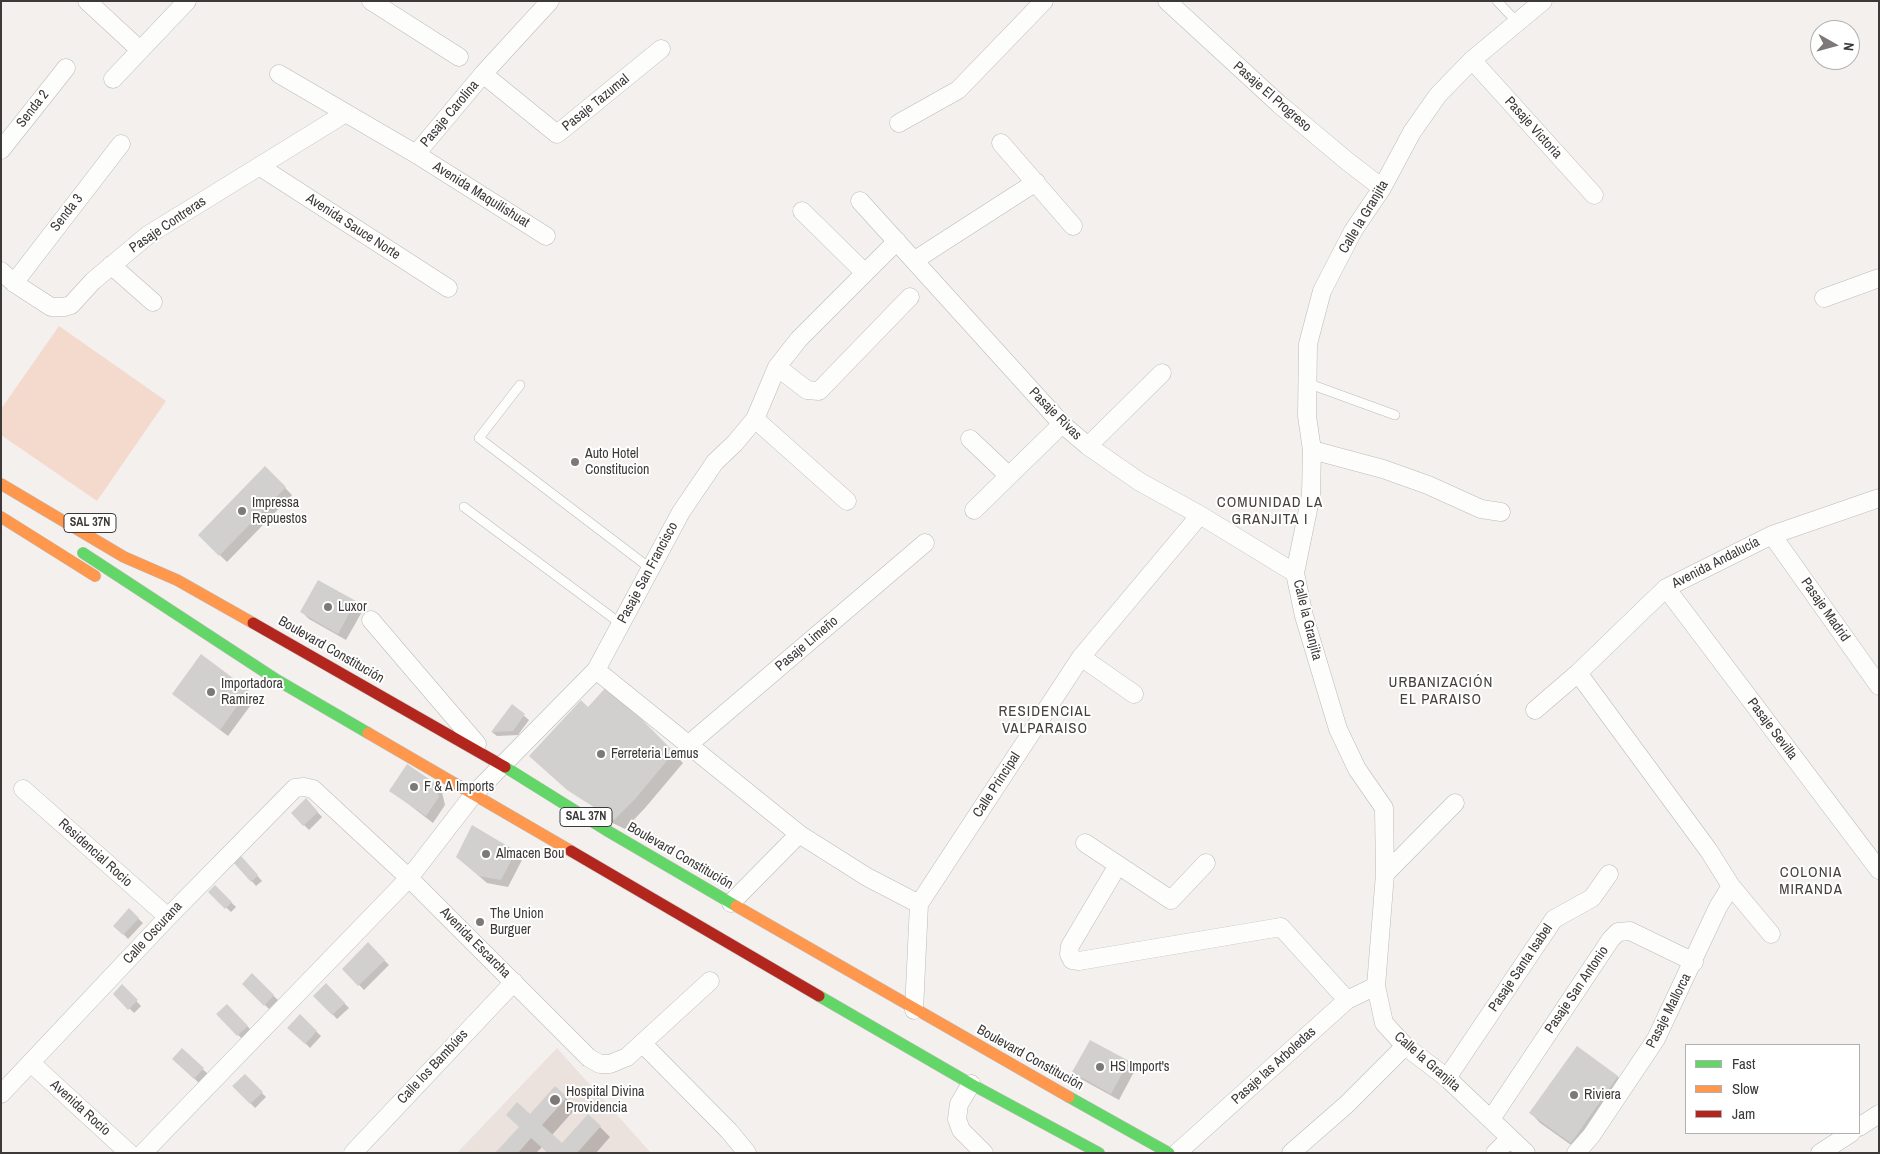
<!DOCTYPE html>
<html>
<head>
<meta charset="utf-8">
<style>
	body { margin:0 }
	#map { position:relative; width:1880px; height:1154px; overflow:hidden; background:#f4f0ee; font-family:"Archivo Narrow",sans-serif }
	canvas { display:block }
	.frame { position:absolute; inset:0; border:2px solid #3c3938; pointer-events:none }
	.legend { position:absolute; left:1685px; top:1044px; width:175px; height:90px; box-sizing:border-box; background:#fff; border:1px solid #b1b0af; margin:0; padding:6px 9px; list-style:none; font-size:15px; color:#3c3938 }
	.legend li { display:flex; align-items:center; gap:10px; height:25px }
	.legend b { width:25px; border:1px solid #b1b0af }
	.north { position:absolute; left:1810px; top:20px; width:50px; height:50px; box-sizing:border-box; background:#fff; border:1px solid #b1b0af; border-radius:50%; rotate:97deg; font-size:14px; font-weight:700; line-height:20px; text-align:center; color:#3c3938 }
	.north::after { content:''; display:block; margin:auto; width:18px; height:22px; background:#7c7978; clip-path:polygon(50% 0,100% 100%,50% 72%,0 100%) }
</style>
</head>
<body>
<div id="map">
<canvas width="1880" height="1154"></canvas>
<div class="frame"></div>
<ul class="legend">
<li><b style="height:6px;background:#63d668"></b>Fast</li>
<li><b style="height:6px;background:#ff974d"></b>Slow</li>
<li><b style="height:6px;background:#b3261e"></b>Jam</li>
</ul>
<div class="north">N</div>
</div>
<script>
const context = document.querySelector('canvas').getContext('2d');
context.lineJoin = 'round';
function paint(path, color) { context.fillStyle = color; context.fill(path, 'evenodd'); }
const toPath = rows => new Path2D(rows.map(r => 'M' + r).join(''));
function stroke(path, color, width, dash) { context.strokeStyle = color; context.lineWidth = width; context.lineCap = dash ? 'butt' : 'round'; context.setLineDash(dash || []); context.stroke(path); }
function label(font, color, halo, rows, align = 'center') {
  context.font = font + ' "Archivo Narrow",sans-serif'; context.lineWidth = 4; context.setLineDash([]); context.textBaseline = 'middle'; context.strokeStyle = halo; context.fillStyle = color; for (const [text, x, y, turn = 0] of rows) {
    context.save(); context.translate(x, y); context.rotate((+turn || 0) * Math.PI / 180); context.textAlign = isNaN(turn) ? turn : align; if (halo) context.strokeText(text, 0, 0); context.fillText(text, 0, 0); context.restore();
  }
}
paint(toPath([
	[557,1048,651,1153,457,1153]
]), '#ebe1dd');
paint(toPath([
	[59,326,166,401,97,501,1,435,1,409]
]), '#f4d9cd');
paint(toPath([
	[265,467,292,495,227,562,199,535],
	[319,582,356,603,363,610,346,640,309,619,302,612],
	[201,656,256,698,228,736,173,694],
	[608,687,683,763,645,808,625,829,598,816,588,709],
	[512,706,529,720,518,735,497,736,492,732],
	[408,765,442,792,445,805,433,823,390,790],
	[306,800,322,817,309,830,292,813],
	[515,852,522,860,508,887,487,883,465,864],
	[236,863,246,863,262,881,256,886],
	[215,887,236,907,231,912,210,892],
	[129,910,143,923,128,939,115,925],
	[368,944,389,965,364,990,344,969],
	[252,975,278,1000,269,1009,244,984],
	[326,985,349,1008,337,1019,315,996],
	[122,986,141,1006,134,1013,115,994],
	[227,1005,252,1031,243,1040,218,1014],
	[300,1016,321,1036,310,1048,289,1027],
	[1577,1048,1618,1077,1627,1087,1581,1152,1540,1123,1531,1113],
	[182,1050,208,1074,199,1083,174,1059],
	[1128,1062,1135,1070,1119,1100,1081,1079,1073,1072],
	[245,1076,266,1097,255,1108,234,1086],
	[555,1088,576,1108,552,1135,562,1145,600,1127,610,1137,596,1153,548,1153,542,1147,536,1153,497,1153]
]), '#0003');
paint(toPath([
	[265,466,286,487,219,556,198,535],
	[318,580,356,601,338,634,300,612],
	[201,654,249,690,220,730,172,694],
	[608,685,674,752,636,798,614,820,567,790,529,756,581,700,588,707],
	[512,704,525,714,513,731,491,732],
	[407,764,435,783,439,797,426,816,389,791],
	[306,798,318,812,303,826,291,813],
	[472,825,516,851,501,880,479,876,456,857],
	[241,856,258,875,251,882,234,863],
	[215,885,232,902,225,909,208,892],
	[129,908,139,918,123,935,113,926],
	[368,942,385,960,358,986,342,969],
	[252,973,274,995,264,1006,242,984],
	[326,983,345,1003,332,1015,313,996],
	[122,984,138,1000,128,1010,113,994],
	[227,1004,248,1026,237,1036,216,1014],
	[300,1014,317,1031,305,1044,287,1028],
	[1090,1040,1129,1061,1111,1094,1072,1072],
	[1577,1046,1618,1076,1571,1143,1529,1113],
	[182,1048,204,1068,194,1079,172,1059],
	[245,1074,263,1092,250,1104,232,1086],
	[555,1086,567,1097,542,1125,562,1143,588,1114,601,1126,577,1153,548,1153,531,1138,518,1153,495,1153,519,1127,506,1115,517,1102,530,1114]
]), '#d2d0ce');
const lane = toPath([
	[1497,1,1517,22],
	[1307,383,1395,415],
	[520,385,479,438,651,569],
	[464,507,621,624]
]);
const street = toPath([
	[87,1,140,50],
	[371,1,459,57],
	[1167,1,1279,104,1347,161,1382,188],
	[1472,60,1594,195],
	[279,74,416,154,483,74,550,1],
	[483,74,557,134,661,49],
	[113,79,187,1],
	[899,123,958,90,1044,1],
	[1001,143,1073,226],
	[1,150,66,68],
	[416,154,546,236],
	[259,166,448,288],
	[860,201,1062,424,1088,446,1140,482,1200,515,1295,573],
	[802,211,865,273],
	[915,260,1036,182],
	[111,265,153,302],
	[1,271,14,283,51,307,64,307,71,305,93,281,148,235,344,114],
	[14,283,121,144],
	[1824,298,1879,278],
	[777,367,807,390,819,391,910,297],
	[755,419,847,501],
	[970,439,1009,476],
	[1088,446,1162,373],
	[1312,450,1383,469,1428,485,1481,509,1501,512],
	[974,510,1062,424],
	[1772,535,1879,686],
	[1666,588,1879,870],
	[371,620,477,744],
	[1081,657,1134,694],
	[596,670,799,834,867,877,919,904],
	[1535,710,1578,673,1666,588,1772,535,1879,498],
	[688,745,925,543],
	[23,789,168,917],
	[1085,843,1171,900,1206,863],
	[1118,865,1070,946,1069,954,1072,960,1079,961,1281,927,1347,1000],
	[1385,874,1455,803],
	[1731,886,1771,934],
	[731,903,799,834],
	[914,1010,919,904,1081,657,1200,515],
	[643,1044,729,1131,747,1153],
	[31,1063,129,1153],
	[1447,1078,1554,919,1592,898,1609,874],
	[971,1084,959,1104,957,1119,961,1130,984,1153],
	[1,1094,168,917,295,788,304,787,313,789,409,878,589,1058,600,1064,610,1064,627,1057,710,981],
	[1491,1119,1611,939,1618,932,1630,931,1694,962],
	[1859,1127,1879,1114],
	[143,1153,409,878,474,794,596,670,681,512,715,462,735,443,755,419,777,367,799,339,897,241],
	[353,1153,514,982],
	[1177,1153,1347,1000,1376,986],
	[1291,1153,1346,1105,1405,1046],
	[1495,1153,1510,1138],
	[1526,1153,1447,1078,1405,1046,1384,1023,1376,986,1385,874,1384,808,1357,769,1338,729,1304,616,1295,573,1311,495,1312,450,1307,416,1308,344,1322,291,1353,231,1382,188,1412,132,1438,95,1472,60,1543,1],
	[1576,1153,1591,1136,1656,1039,1718,907,1731,886,1709,851,1578,673],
	[1820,1153,1851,1133]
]);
const fast = toPath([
	[83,553,277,680,368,733],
	[505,767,606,830,736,906],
	[819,996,971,1084,1099,1153],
	[1069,1097,1169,1153]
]);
const slow = toPath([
	[1,484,124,557,177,580,253,623],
	[1,517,95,576],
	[368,733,571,851],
	[736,906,1069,1097]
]);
const jam = toPath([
	[253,623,505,767],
	[571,851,819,996]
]);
stroke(lane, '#bcbab9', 10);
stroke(street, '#bcbab9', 19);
stroke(fast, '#bcbab9', 12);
stroke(slow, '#bcbab9', 12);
stroke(jam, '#bcbab9', 12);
stroke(lane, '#fdfdfc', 9);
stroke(street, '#fdfdfc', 18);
stroke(fast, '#63d668', 11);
stroke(slow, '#ff974d', 11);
stroke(jam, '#b3261e', 11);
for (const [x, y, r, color] of [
	[575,462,5,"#7c7978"],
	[242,511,5,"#7c7978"],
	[328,607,5,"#7c7978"],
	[211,692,5,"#7c7978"],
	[601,754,5,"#7c7978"],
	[414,787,5,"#7c7978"],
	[486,854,5,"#7c7978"],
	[480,922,5,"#7c7978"],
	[1100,1067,5,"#7c7978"],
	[1574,1095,5,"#7c7978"],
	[555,1100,6,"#7c7978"]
]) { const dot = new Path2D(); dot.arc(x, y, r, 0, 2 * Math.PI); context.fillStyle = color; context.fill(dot); stroke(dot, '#fff', 2); }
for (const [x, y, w] of [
	[90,523,52],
	[586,817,52]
]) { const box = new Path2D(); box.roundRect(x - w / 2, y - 9.5, w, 19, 4); context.fillStyle = '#fff'; context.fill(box); stroke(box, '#3c3938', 1); }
label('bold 12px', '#3c3938', null, [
	["SAL 37N",90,523],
	["SAL 37N",586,817]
]);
label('14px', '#3c3938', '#fff', [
	["Pasaje El Progreso",1272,97,41],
	["Pasaje Tazumal",596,103,-39],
	["Senda 2",33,109,-52],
	["Pasaje Carolina",450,114,-50],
	["Pasaje Victoria",1533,128,48],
	["Avenida Maquilishuat",481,195,32],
	["Senda 3",67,213,-52],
	["Calle la Granjita",1364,217,-59],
	["Pasaje Contreras",168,225,-34],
	["Avenida Sauce Norte",353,227,33],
	["Pasaje Rivas",1055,414,45],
	["Avenida Andalucía",1716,563,-27],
	["Pasaje San Francisco",648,573,-62],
	["Pasaje Madrid",1825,610,55],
	["Calle la Granjita",1307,620,76],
	["Pasaje Limeño",807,644,-40],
	["Boulevard Constitución",331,650,30],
	["Pasaje Sevilla",1772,729,53],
	["Calle Principal",997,785,-57],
	["Residencial Rocio",95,853,42],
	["Boulevard Constitución",680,856,30],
	["Calle Oscurana",153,933,-47],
	["Avenida Escarcha",475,943,45],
	["Pasaje Santa Isabel",1521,968,-56],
	["Pasaje San Antonio",1577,990,-56],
	["Pasaje Mallorca",1669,1011,-63],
	["Boulevard Constitución",1030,1058,29],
	["Calle la Granjita",1427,1062,41],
	["Pasaje las Arboledas",1274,1066,-42],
	["Calle los Bambúes",433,1067,-47],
	["Avenida Rocío",80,1108,42]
]);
label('14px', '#3c3938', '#fff', [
	["Auto Hotel",585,454],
	["Constitucion",585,470],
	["Impressa",252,503],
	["Repuestos",252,519],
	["Luxor",338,607],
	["Importadora",221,684],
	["Ramirez",221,700],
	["Ferreteria Lemus",611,754],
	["F & A Imports",424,787],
	["Almacen Bou",496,854],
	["The Union",490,914],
	["Burguer",490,930],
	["HS Import's",1110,1067],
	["Hospital Divina",566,1092],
	["Providencia",566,1108],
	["Riviera",1584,1095]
], 'left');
context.letterSpacing = '1px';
label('15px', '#47413f', '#fff', [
	["COMUNIDAD LA",1270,503],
	["GRANJITA I",1270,520],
	["URBANIZACIÓN",1441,683],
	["EL PARAISO",1441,700],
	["RESIDENCIAL",1045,712],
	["VALPARAISO",1045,729],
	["COLONIA",1811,873],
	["MIRANDA",1811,890]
]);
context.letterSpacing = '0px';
</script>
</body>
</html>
